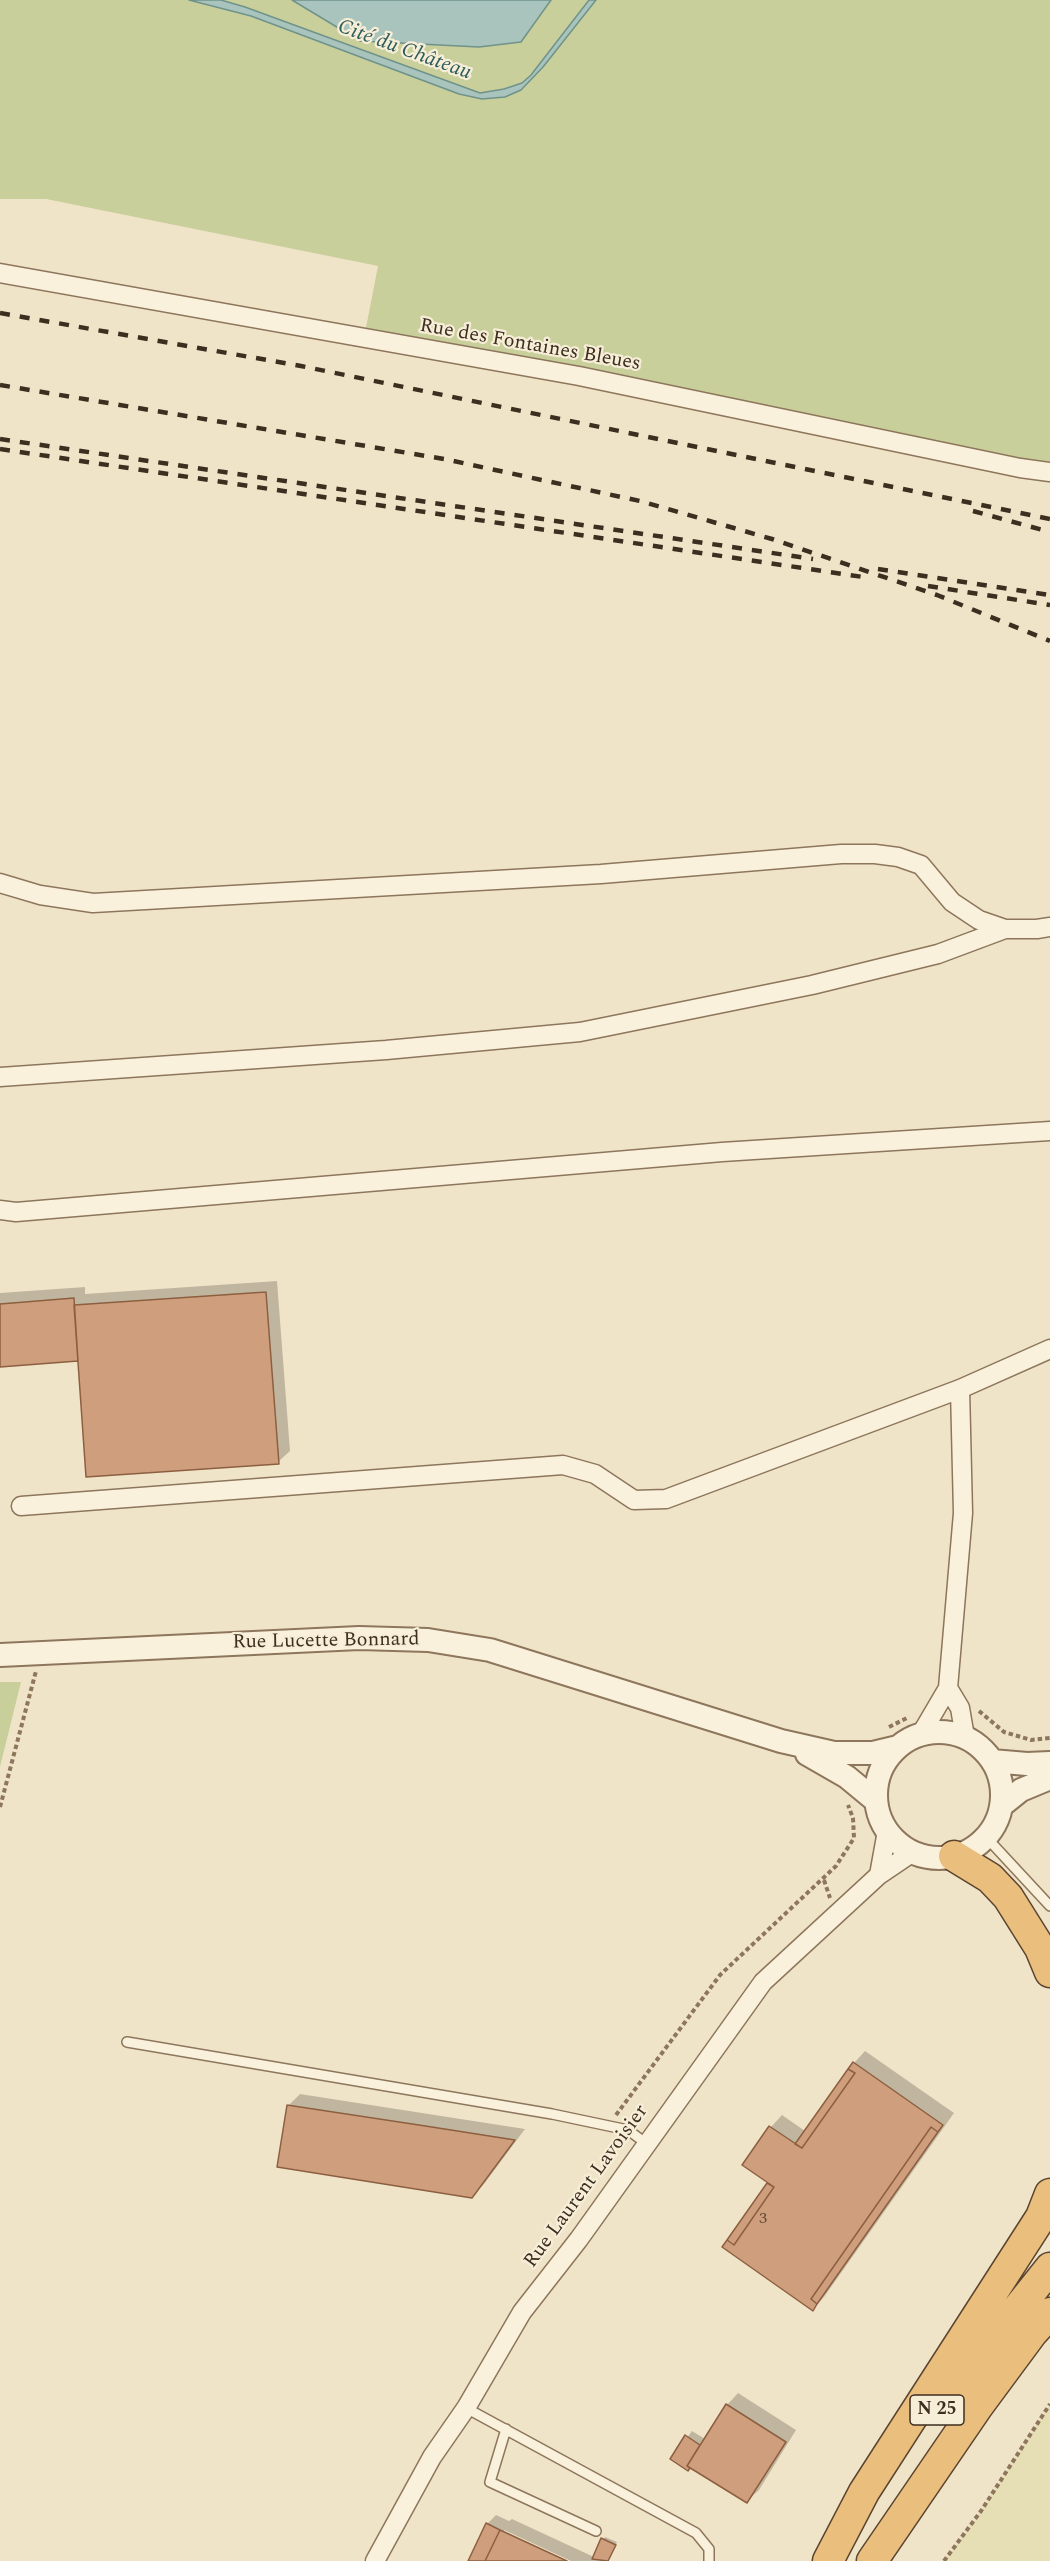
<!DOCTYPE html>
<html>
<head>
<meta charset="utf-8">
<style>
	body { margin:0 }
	canvas { display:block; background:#f0e4c8 }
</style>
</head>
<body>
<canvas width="1050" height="2561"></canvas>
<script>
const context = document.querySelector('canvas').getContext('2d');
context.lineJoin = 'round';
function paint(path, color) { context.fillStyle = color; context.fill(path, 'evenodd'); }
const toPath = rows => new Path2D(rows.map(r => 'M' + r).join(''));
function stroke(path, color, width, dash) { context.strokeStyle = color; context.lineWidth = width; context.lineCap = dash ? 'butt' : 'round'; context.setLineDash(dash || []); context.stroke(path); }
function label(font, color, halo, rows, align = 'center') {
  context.font = font + ' Spectral,serif'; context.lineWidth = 4.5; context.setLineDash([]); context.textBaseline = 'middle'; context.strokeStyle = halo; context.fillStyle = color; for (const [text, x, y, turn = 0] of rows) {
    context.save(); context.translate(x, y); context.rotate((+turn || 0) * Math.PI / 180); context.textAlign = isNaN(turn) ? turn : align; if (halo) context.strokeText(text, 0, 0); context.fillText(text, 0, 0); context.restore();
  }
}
paint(toPath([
	[1050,2404,1050,2561,944,2561,981,2511]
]), '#e6deb5');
paint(toPath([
	[0,0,1050,0,1050,472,364,338,378,266,46,199,0,199],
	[0,1682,21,1682,0,1767]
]), '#c9cf9b');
const water = toPath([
	[189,0,221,0,245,7,480,93,504,89,522,83,531,75,589,0,596,0,543,67,521,90,505,97,482,99,459,94,251,16,189,0],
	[292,0,551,0,521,42,479,47,360,41,292,0]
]);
paint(water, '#a9c4bc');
stroke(water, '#6f938a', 1.5);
paint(toPath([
	[277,1281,290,1451,278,1462,79,1360,0,1365,0,1293,85,1287,85,1294],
	[865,2051,954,2113,824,2297,813,2309,724,2246,770,2182,744,2164,771,2127,782,2115,805,2131,854,2063],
	[300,2094,525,2129,484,2184,472,2196,288,2106],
	[738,2393,796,2430,759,2490,747,2501,691,2466,688,2469,672,2459,692,2431,705,2439,727,2405],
	[496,2515,509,2521,512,2519,594,2557,605,2537,617,2542,608,2561,571,2561,504,2530,504,2533,564,2561,470,2561,487,2524]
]), '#0003');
const building = toPath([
	[266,1292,279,1464,86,1477,74,1305,266,1292],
	[74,1298,78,1361,0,1367,0,1304,74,1298],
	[853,2062,943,2125,938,2132,931,2127,811,2299,817,2304,813,2311,722,2247,727,2240,734,2245,774,2187,742,2165,769,2126,802,2148,855,2073,848,2069,853,2062],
	[848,2069,855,2073,802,2148,795,2144,848,2069],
	[287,2105,419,2125,515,2140,472,2198,277,2167,287,2105],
	[931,2127,938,2132,817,2304,811,2299,931,2127],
	[767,2183,774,2187,734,2245,727,2240,767,2183],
	[726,2404,786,2442,747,2503,687,2466,726,2404],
	[685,2435,700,2445,687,2466,690,2468,688,2471,670,2459,685,2435],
	[486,2523,500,2530,485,2561,468,2561,486,2523],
	[500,2530,567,2561,485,2561,500,2530],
	[601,2538,616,2545,608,2561,592,2559,601,2538]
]);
paint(building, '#cf9f7d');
stroke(building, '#8d5f41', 1.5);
const service = toPath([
	[986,1837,1050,1906],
	[127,2042,552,2114,628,2130,647,2144],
	[466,2408,696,2533,709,2549,709,2561],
	[506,2429,490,2482,596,2531]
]);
const minor = toPath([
	[0,273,579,376,1020,468,1050,472],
	[0,883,40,895,93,903,601,874,841,854,875,854,898,857,921,865,952,902,979,920,1005,929,1037,929,1050,927],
	[0,1077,386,1050,580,1032,812,985,938,954,1005,929],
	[0,1210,16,1212,722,1152,1050,1131],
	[21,1506,563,1465,595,1474,634,1500,666,1499,960,1389,1050,1349],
	[948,1688,960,1708,965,1737],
	[921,1734,948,1688,963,1513,960,1389],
	[879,1875,887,1831],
	[375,2561,432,2457,466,2408,522,2312,579,2239,763,1982,879,1875,913,1852]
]);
const tertiary = toPath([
	[0,1655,359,1638,428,1640,490,1650,781,1741,834,1753,873,1753,898,1747],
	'876 1795a63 63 0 1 1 126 0a63 63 0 1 1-126 0Z',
	[807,1754,847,1777,876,1801],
	[992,1761,1027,1764,1050,1763],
	[1001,1806,1021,1790,1050,1778]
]);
const trunk = toPath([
	[954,1856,990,1878,1008,1897,1040,1948,1050,1972],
	[943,2402,1050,2268],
	[828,2561,864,2492,1041,2217,1050,2194],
	[872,2561,978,2406,1032,2333,1050,2313]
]);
stroke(service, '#8d765c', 12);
stroke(minor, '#8d765c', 21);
stroke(tertiary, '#8d765c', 26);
stroke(trunk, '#5b4430', 33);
stroke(toPath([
	[979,1711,1004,1732,1031,1740,1050,1738],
	[889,1727,909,1717],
	[0,1807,36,1671],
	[824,1880,830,1898],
	[616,2115,720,1975,836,1866,854,1838,853,1818,848,1805],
	[944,2561,981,2511,1050,2404]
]), '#8d765c', 4, [4.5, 3]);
stroke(service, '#faf1dc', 9);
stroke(minor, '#faf1dc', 18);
stroke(tertiary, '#faf1dc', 22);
stroke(trunk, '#eabe7c', 30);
stroke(toPath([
	[0,313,301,366,1050,519],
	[0,385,444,459,640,501,772,539,937,595,1050,641],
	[0,439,813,559],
	[0,449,863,577],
	[973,511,1050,532],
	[878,569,1050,595],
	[928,586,1050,605]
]), '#3d2e20', 4.5, [10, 10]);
label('16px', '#624a37', null, [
	["3",763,2220]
]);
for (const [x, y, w] of [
	[937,2410,54]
]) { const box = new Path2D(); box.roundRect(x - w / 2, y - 15, w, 30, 4.5); context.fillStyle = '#f7eed8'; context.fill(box); stroke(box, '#3d2e20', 1.5); }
label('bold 18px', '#3d2e20', null, [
	["N 25",937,2410]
]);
label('20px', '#3d2e20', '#f7eed8', [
	["Rue des Fontaines Bleues",530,346,10],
	["Rue Lucette Bonnard",326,1642,-1],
	["Rue Laurent Lavoisier",587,2187,-54]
]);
label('italic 21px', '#2f5d5a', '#f7eed8', [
	["Cité du Château",404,51,20]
]);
</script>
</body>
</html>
